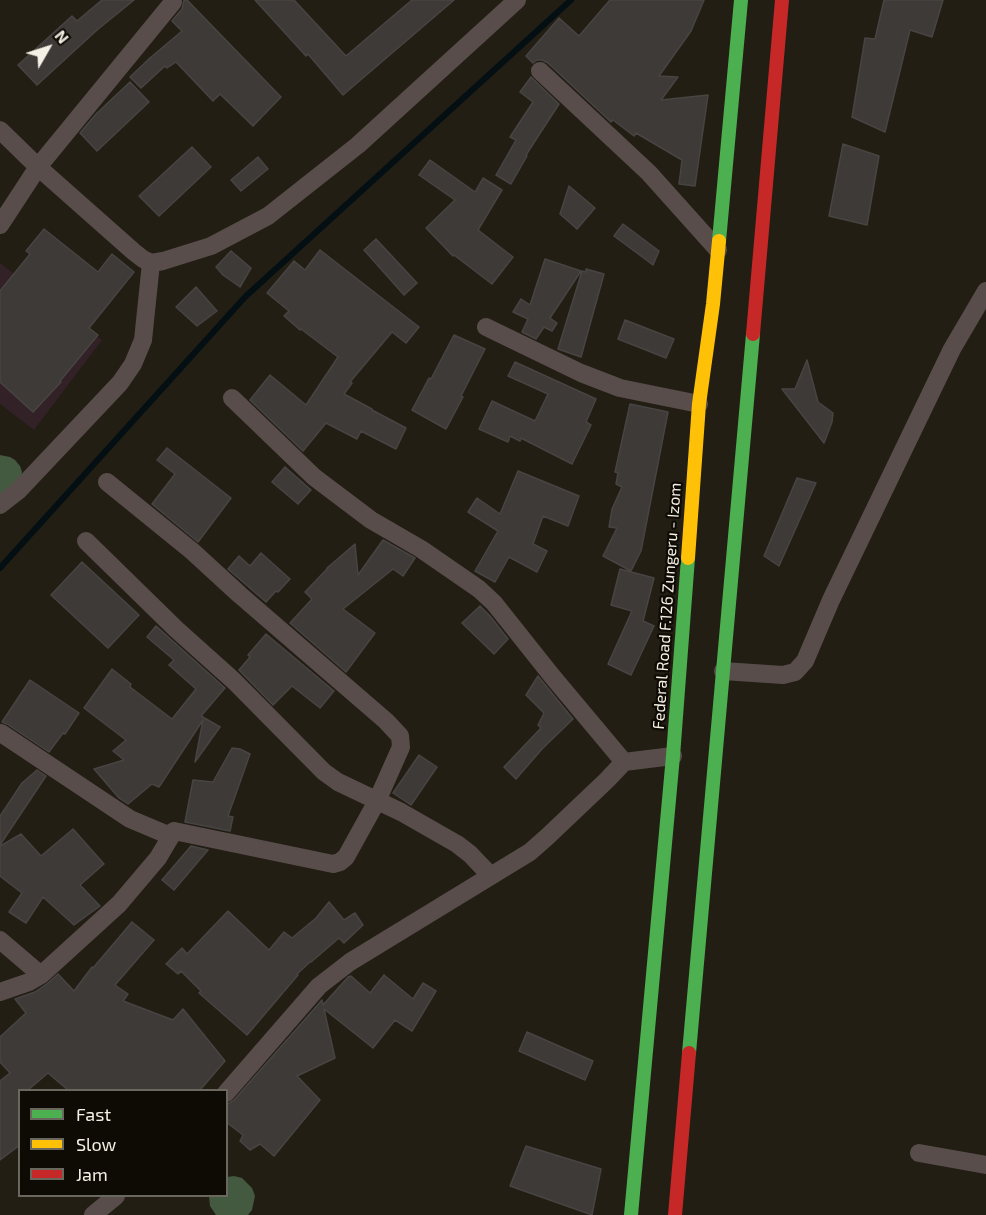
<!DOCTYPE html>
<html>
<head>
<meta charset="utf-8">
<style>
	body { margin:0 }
	#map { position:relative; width:986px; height:1215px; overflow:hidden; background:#221e14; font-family:"Exo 2",sans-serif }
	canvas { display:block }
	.legend { position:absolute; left:18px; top:1089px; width:210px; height:108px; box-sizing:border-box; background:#0e0b04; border:2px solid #6a675e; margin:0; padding:8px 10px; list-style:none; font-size:18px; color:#f5f0e5 }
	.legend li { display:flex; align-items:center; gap:12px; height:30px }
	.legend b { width:30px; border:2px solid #6a675e }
	.north { position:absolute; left:18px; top:18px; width:60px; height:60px; -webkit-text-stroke:4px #0e0b04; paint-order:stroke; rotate:51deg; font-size:16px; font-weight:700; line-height:24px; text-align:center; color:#f5f0e5 }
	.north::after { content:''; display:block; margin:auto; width:21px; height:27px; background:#f5f0e5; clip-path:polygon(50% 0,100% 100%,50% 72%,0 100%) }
</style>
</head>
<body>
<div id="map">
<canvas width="986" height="1215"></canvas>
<ul class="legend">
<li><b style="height:8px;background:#4caf50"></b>Fast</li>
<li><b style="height:8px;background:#ffc107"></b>Slow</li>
<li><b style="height:8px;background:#c62828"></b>Jam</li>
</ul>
<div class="north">N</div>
</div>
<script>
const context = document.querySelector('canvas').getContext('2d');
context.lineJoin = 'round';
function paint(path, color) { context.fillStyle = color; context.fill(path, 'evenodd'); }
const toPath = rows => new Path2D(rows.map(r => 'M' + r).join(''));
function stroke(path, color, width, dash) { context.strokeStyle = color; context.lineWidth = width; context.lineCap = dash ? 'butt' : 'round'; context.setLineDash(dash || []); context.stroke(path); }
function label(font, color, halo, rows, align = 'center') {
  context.font = font + ' "Exo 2",sans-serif'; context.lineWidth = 4.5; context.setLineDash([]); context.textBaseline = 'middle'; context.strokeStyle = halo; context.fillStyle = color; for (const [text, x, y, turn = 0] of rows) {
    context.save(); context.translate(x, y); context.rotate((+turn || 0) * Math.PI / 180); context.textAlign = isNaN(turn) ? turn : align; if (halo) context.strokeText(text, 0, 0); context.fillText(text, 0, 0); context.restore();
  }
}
paint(toPath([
	[0,263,102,340,34,430,0,404]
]), '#322126');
paint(toPath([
	[0,455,10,457,15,460,20,466,22,472,21,479,0,495],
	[234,1176,242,1178,252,1188,255,1196,252,1210,248,1215,216,1215,210,1206,209,1196,226,1196,227,1177]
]), '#435940');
stroke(toPath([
	[0,568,245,297,571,0]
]), '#030f13', 6);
const building = toPath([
	[102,0,134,0,97,30,37,85,18,65,72,16,77,21,102,0],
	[184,0,187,0,281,97,253,126,220,94,213,101,176,62,167,68,165,66,141,88,130,77,150,58,182,31,172,21,182,9,184,0],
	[255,0,294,0,346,56,412,0,454,0,343,95,308,54,306,56,255,0],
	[610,0,704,0,691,31,659,76,678,77,661,100,708,95,695,186,679,184,682,160,636,133,634,136,613,120,611,122,548,63,542,60,537,60,533,63,526,56,559,18,579,36,610,0],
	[884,0,943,0,932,37,910,30,885,132,852,117,865,38,875,39,884,0],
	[531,77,559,104,526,155,527,156,511,184,496,175,516,140,510,137,533,102,520,92,531,77],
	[130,82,149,102,97,151,80,133,96,114,130,82],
	[843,144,879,156,867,225,829,216,843,144],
	[192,147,211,167,159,216,139,196,192,147],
	[258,157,268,169,241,191,231,180,258,157],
	[430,160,475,192,483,178,502,190,478,230,513,257,492,284,454,255,453,256,426,228,455,200,419,175,430,160],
	[569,186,595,208,577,229,560,214,569,186],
	[623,224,659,251,653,265,614,236,623,224],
	[44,229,98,272,112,254,134,272,89,328,98,335,60,381,61,382,33,412,0,382,0,291,30,254,26,251,44,229],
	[376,239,417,283,404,295,364,250,376,239],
	[320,250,419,327,406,343,392,332,350,382,352,383,344,394,372,409,372,410,406,428,396,449,361,431,357,439,326,423,303,451,250,400,270,375,306,405,338,357,301,329,300,330,284,316,289,311,267,293,294,261,305,270,320,250],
	[231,251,251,268,240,287,223,275,216,267,231,251],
	[545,259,581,271,550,318,557,323,552,331,544,327,536,339,522,332,528,319,513,312,521,299,530,305,545,259],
	[586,269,604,274,581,357,558,349,582,271,586,272,586,269],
	[196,287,217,311,197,326,176,307,196,287],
	[625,320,674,339,666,358,618,339,625,320],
	[454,335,485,349,461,396,463,397,446,429,412,410,429,378,431,379,454,335],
	[807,360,818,402,833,413,832,422,824,443,782,389,795,389,807,360],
	[515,362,596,399,586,422,591,425,572,464,521,438,520,441,510,436,508,442,479,429,492,401,535,421,548,394,508,376,515,362],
	[630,404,668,412,641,551,631,571,603,556,617,528,609,527,612,509,622,487,616,484,618,473,615,472,630,404],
	[167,448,231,498,198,542,152,504,175,474,157,460,167,448],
	[285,467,311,490,298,504,272,482,285,467],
	[518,471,579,496,568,526,543,516,533,544,547,551,537,572,509,557,495,582,475,571,498,531,468,512,477,498,500,514,518,471],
	[797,478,816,483,779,566,764,556,797,478],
	[383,540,415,558,403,576,393,569,343,609,375,633,346,672,290,623,312,599,305,592,327,569,327,568,355,544,358,575,383,540],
	[261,553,290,579,278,592,276,591,266,602,228,569,239,556,250,566,261,553],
	[82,562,139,615,108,648,51,595,82,562],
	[620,569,654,578,643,621,654,626,631,675,608,664,632,611,611,605,620,569],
	[480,606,490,616,508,639,494,654,462,623,480,606],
	[156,626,225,688,201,716,220,727,195,762,203,720,159,787,152,784,128,804,119,798,94,769,124,760,113,751,126,740,84,708,112,669,131,684,130,687,172,719,196,689,169,665,174,660,147,637,156,626],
	[266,634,334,691,320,708,292,686,273,705,239,670,250,657,248,655,266,634],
	[538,676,573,719,542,749,516,779,504,767,541,728,538,725,544,713,526,695,538,676],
	[30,680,79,713,65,734,63,733,49,752,7,724,2,722,30,680],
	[232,748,240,749,250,754,228,816,233,817,230,831,185,822,193,780,213,782,232,748],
	[419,755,437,767,411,805,393,793,419,755],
	[37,770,46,776,0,845,0,816,22,783,37,770],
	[73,829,104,864,80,885,100,906,74,925,43,897,26,923,9,912,22,893,0,876,0,846,21,834,41,856,73,829],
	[191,846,208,850,174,890,162,880,191,846],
	[329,902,344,920,355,913,363,925,344,943,339,938,311,962,310,962,297,974,298,975,247,1035,199,993,201,991,181,971,178,974,166,964,182,948,187,954,228,911,269,950,284,932,292,938,316,918,329,902],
	[132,922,154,940,115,985,128,994,123,1001,173,1020,183,1009,225,1061,200,1090,68,1090,48,1073,28,1090,20,1090,20,1145,0,1160,0,1081,10,1073,0,1062,0,1037,26,1013,15,999,35,992,48,983,58,974,74,991,92,967,93,968,132,922],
	[384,975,413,999,423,983,436,991,412,1031,395,1020,373,1048,324,1009,335,1058,297,1076,320,1100,274,1156,260,1144,250,1150,240,1141,243,1135,226,1122,226,1105,234,1100,322,1000,323,1005,348,977,351,976,370,993,384,975],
	[527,1032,593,1061,585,1080,519,1051,527,1032],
	[526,1146,601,1169,592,1215,510,1186,526,1146]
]);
paint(building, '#3e3a37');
stroke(building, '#484443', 1.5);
stroke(toPath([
	[540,71,649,173,718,250],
	[0,130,38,167,134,252,143,259,151,263,163,261,211,246,268,216,358,145,517,0],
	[0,225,38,167,173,2],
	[486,327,581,373,620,388,699,404],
	[232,398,314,477,371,520,421,549,479,589,494,603,552,676,624,762],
	[0,505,18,491,120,383,133,364,143,340,151,263],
	[86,541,176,629,234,681,324,772,338,782,401,812,457,844,470,854,490,875],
	[723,671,783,675,795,672,805,661,831,600,952,349,986,291],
	[1,733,130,819,168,835,174,831,333,864,340,862,346,857,377,801,401,747,400,736,386,721,240,595,192,551,107,482],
	[0,940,41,975],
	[0,992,29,982,41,975,119,904,158,858,174,831],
	[226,1093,319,986,350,962,530,852,547,837,607,780,624,762,673,756],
	[919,1153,986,1165],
	[93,1215,116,1196]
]), '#594d4c', 18);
stroke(toPath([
	[719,241,741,0],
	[689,1053,753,334],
	[631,1215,673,756,688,558]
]), '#4caf50', 14);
stroke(toPath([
	[688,558,699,404,713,304,719,241]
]), '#ffc107', 14);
stroke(toPath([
	[753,334,782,0],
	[675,1215,689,1053]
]), '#c62828', 14);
label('16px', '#f5f0e5', '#0e0b04', [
	["Federal Road F.126 Zungeru - Izom",667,606,-86]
]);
</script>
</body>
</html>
